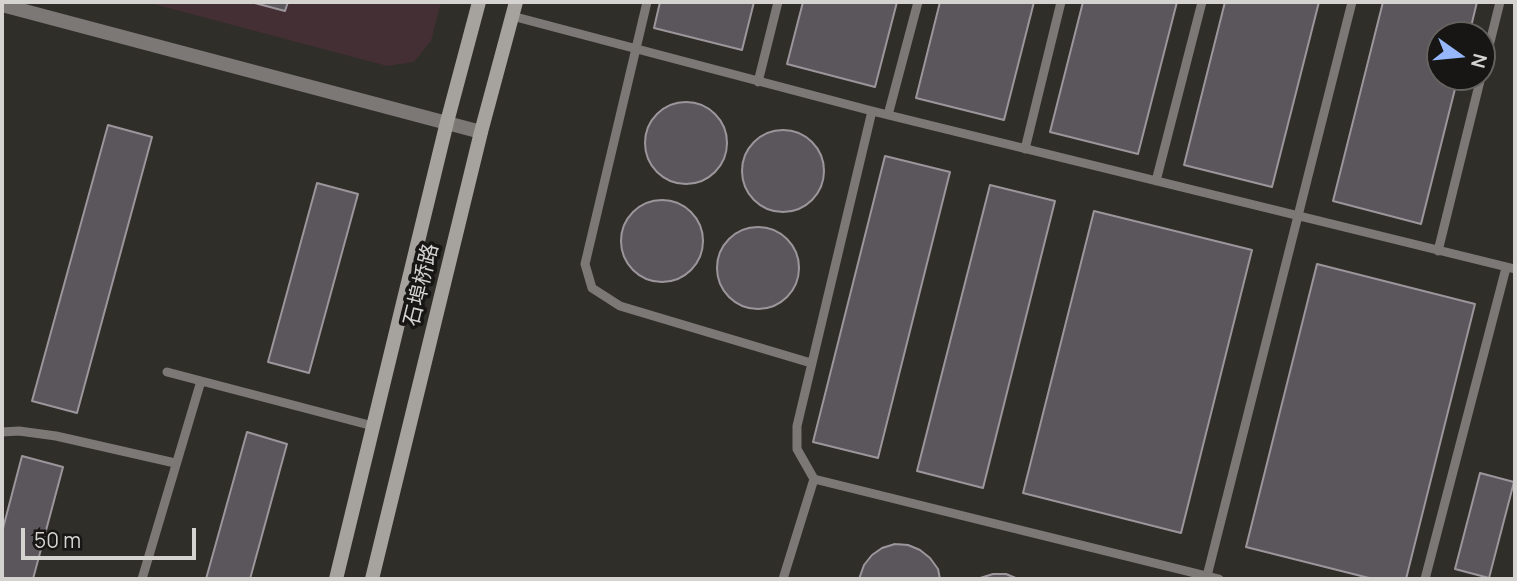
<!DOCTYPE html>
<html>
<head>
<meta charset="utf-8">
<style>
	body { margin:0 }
	#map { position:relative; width:1517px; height:581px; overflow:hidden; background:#302e28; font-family:Manrope,sans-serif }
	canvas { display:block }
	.frame { position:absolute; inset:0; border:4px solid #d4d3cf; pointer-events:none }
	.north { position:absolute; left:1426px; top:21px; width:70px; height:70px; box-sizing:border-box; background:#171614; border:2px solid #63625f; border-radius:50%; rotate:105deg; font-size:19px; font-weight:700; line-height:28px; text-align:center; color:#d4d3cf }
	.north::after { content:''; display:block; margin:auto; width:24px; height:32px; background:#96b6fd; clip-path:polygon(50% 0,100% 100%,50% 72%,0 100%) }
	.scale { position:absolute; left:21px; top:528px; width:175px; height:32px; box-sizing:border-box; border:4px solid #d4d3cf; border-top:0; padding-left:9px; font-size:21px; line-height:24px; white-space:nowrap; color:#d4d3cf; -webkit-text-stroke:5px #171614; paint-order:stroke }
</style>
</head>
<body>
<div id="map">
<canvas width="1517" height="581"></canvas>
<div class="frame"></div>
<div class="north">N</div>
<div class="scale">50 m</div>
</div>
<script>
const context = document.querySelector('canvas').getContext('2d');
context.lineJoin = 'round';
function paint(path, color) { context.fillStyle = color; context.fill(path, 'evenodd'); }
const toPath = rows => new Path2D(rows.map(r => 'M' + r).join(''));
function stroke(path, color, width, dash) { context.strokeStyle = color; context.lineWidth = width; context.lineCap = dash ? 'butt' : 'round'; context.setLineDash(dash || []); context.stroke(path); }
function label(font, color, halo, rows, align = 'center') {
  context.font = font + ' Manrope,"Noto Sans SC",sans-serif'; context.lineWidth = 7; context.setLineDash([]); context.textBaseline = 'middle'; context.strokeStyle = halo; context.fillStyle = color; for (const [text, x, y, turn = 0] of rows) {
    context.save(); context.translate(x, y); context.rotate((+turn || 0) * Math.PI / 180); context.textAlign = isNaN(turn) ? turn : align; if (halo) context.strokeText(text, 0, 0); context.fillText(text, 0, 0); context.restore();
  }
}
paint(toPath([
	[146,2,441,2,431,41,414,62,387,66]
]), '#432f34');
const building = toPath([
	[251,2,288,2,285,11,251,2],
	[660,2,754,2,742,50,654,28,660,2],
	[803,2,897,2,875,87,787,64,803,2],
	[940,2,1034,2,1004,120,916,98,940,2],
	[1083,2,1177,2,1138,154,1050,132,1083,2],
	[1225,2,1319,2,1272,187,1184,165,1225,2],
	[1383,2,1477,2,1469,35,1440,35,1440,77,1458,77,1421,224,1333,201,1383,2],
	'645 143a41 41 0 1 1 82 0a41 41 0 1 1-82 0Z',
	[108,125,152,137,77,413,32,401,108,125],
	'742 171a41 41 0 1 1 82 0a41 41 0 1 1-82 0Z',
	[885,156,950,172,878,458,813,442,885,156],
	[317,183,358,194,309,373,268,362,317,183],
	[990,185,1055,201,983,488,917,471,990,185],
	'621 241a41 41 0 1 1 82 0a41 41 0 1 1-82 0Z',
	[1094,211,1252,250,1181,533,1023,493,1094,211],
	'717 268a41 41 0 1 1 82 0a41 41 0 1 1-82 0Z',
	[1317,264,1475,304,1406,579,1373,579,1246,547,1317,264],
	[247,432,287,444,250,579,206,579,247,432],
	[22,456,63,467,33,579,2,579,2,532,22,456],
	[1480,473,1514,482,1489,578,1455,569,1480,473],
	[895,544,908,545,920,550,930,558,938,569,940,579,859,579,864,565,872,555,882,548,895,544],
	[993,574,1006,574,1018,579,977,579,993,574]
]);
paint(building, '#5b565b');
stroke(building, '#9c969c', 2);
stroke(toPath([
	[647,2,585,264,592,288,620,306,811,363],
	[512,16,872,111,1515,269],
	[1482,74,1500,2],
	[758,82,778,2],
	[872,111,797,426,797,449,814,479,1219,579],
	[888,115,918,2],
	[1025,149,1061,2],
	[1156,181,1202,2],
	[1438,251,1481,77],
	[167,372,373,426],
	[2,432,19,431,56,436,175,463],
	[1207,576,1352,2],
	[142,579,201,381],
	[783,579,814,479],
	[1425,579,1506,268]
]), '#7b7876', 9);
stroke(toPath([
	[2,5,481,132]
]), '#7b7876', 14);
stroke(toPath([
	[336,579,447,122,479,2],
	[372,579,481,132,516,2]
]), '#a6a29e', 14);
label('21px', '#d4d3cf', '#171614', [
	["石埠桥路",422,285,-76]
]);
</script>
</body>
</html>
